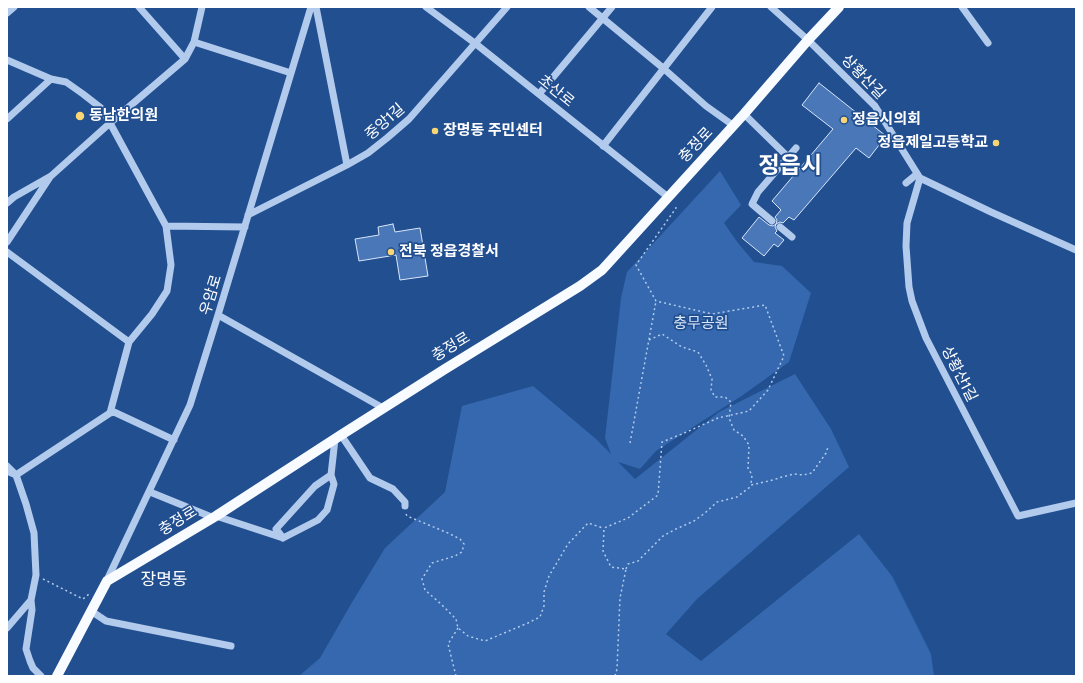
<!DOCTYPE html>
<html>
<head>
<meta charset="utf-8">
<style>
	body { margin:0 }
	#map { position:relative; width:1083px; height:683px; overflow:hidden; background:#224f90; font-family:Cabin,sans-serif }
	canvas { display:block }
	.frame { position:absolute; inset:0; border:8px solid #fff; pointer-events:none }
</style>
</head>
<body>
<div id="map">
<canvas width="1083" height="683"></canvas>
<div class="frame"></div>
</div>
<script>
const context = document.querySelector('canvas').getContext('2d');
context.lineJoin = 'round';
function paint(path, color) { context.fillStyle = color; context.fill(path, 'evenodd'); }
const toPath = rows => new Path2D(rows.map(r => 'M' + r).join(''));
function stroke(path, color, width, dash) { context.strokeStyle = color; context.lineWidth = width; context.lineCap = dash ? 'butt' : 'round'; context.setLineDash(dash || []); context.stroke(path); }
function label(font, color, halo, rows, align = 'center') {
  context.font = font + ' Cabin,"Noto Sans KR",sans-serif'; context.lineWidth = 3.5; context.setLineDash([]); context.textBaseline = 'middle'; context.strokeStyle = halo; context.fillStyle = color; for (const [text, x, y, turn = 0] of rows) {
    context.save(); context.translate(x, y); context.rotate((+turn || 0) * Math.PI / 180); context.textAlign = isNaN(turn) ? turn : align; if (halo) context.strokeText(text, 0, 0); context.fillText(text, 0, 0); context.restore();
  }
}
paint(toPath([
	[720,171,741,205,724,223,738,243,754,262,782,266,811,293,789,362,743,395,656,451,640,469,618,462,635,479,719,412,795,374,831,429,849,467,697,599,666,634,701,661,859,534,892,576,931,654,934,676,299,676,320,658,351,604,385,548,445,492,462,406,533,386,596,439,611,454,605,438,621,298,627,272]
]), '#3568ae');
const building = toPath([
	[819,83,886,136,869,158,856,148,794,220,789,217,783,223,780,222,776,224,775,227,777,231,775,233,784,240,778,247,774,244,764,256,742,238,759,217,769,225,773,226,776,224,777,220,775,217,781,210,772,201,833,129,802,105,819,83],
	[393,224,395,232,420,228,428,276,400,280,396,255,359,261,355,239,379,235,378,227,393,224]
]);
paint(building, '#4a77b7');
stroke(building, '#d8e6f9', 1);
stroke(toPath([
	[649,340,662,334,682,347,698,352,706,365,712,379,711,390,715,397,725,397,731,402,729,418,734,430,743,436,749,445,748,468,752,475,751,484],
	[630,443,656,301],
	[406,514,407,516,448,533,460,539,464,544,462,552,455,556,432,563,422,579,425,590,441,604,456,619,458,628,468,636,485,641,528,623,540,617,544,606,544,592,549,576,568,544,588,523,603,528],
	[626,569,628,564,638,561,663,536,676,529,694,521,705,513,717,502,737,497,750,487,751,485,773,480,782,477,794,474,803,475,812,473,826,453,828,447],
	[43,579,83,599,89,594],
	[456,676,448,644,458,628],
	[615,676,617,669,620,598,626,569,611,567,603,551,604,528,628,518,658,495,662,442,682,434,718,418,749,411,768,390,784,356,765,305,712,314,656,301,636,265,676,208,674,205]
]), '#b2cbed', 1.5, [2, 3]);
stroke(toPath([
	[139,7,185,59],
	[316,7,347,165],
	[426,7,476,44,668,197],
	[589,7,663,68,706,106,734,126],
	[771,7,808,40,875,106,920,178,991,212,1076,250],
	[962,7,988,43],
	[7,13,14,7],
	[194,42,291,73],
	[7,60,51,79,66,82,83,94,101,108,110,123,166,226,171,265,167,291,152,314,129,342,110,413],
	[539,94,612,7],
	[744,114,788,157],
	[7,119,51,79],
	[603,146,712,7],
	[920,178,907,223,906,246,909,287,912,301,926,338,1018,516,1076,503],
	[906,183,917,174],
	[7,203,14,197,51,176,110,123,185,59,194,42,202,7],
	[248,215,347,165,368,153,387,138,409,119,507,7],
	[772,221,752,204,758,192,796,148],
	[166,226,245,227],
	[780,227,792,237],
	[7,242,50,177],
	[7,252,129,342],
	[218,315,383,408],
	[341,435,370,478,393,489,405,502,405,506],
	[7,466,16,475,26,504,34,533,36,575,31,600,7,628],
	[7,471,16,475,110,413,114,412,174,440],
	[150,492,214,518],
	[216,516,283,538,318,520,327,510,334,484,331,475,335,439],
	[283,538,276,529,315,486,331,475],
	[107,580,190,405,218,315,311,7],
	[31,600,32,610,26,649,30,661,33,668,41,676],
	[91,611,106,621,231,646]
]), '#b2cbed', 7);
stroke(toPath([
	[57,676,107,581,216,516,341,435,445,369,580,286,602,270,744,114,808,40,839,7]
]), '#f8fbff', 10);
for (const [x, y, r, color] of [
	[80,116,5,"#f9d674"],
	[844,120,4,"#f9d674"],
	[435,131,4,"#f9d674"],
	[996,143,4,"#f9d674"],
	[391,252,4,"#f9d674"]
]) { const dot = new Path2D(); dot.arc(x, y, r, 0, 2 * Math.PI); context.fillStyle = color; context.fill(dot); stroke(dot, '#224f90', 1.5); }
label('15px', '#fff', '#224f90', [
	["상황산길",863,77,46],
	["초산로",556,91,39],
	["중앙1길",385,122,-41],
	["충정로",696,145,-47],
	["우암로",211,295,-73],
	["충정로",451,347,-31],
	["상황산1길",959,374,63],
	["충정로",178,521,-31]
]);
label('bold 15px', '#fff', '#224f90', [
	["동남한의원",89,116],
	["정읍시의회",852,120],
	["장명동 주민센터",443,131],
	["정읍제일고등학교",988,143,"right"],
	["전북 정읍경찰서",399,252]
], 'left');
label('15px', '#d8e6f9', '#224f90', [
	["충무공원",701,324]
]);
label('17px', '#fff', '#224f90', [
	["장명동",164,580]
]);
label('bold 23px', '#fff', '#224f90', [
	["정읍시",790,166]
]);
</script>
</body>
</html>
